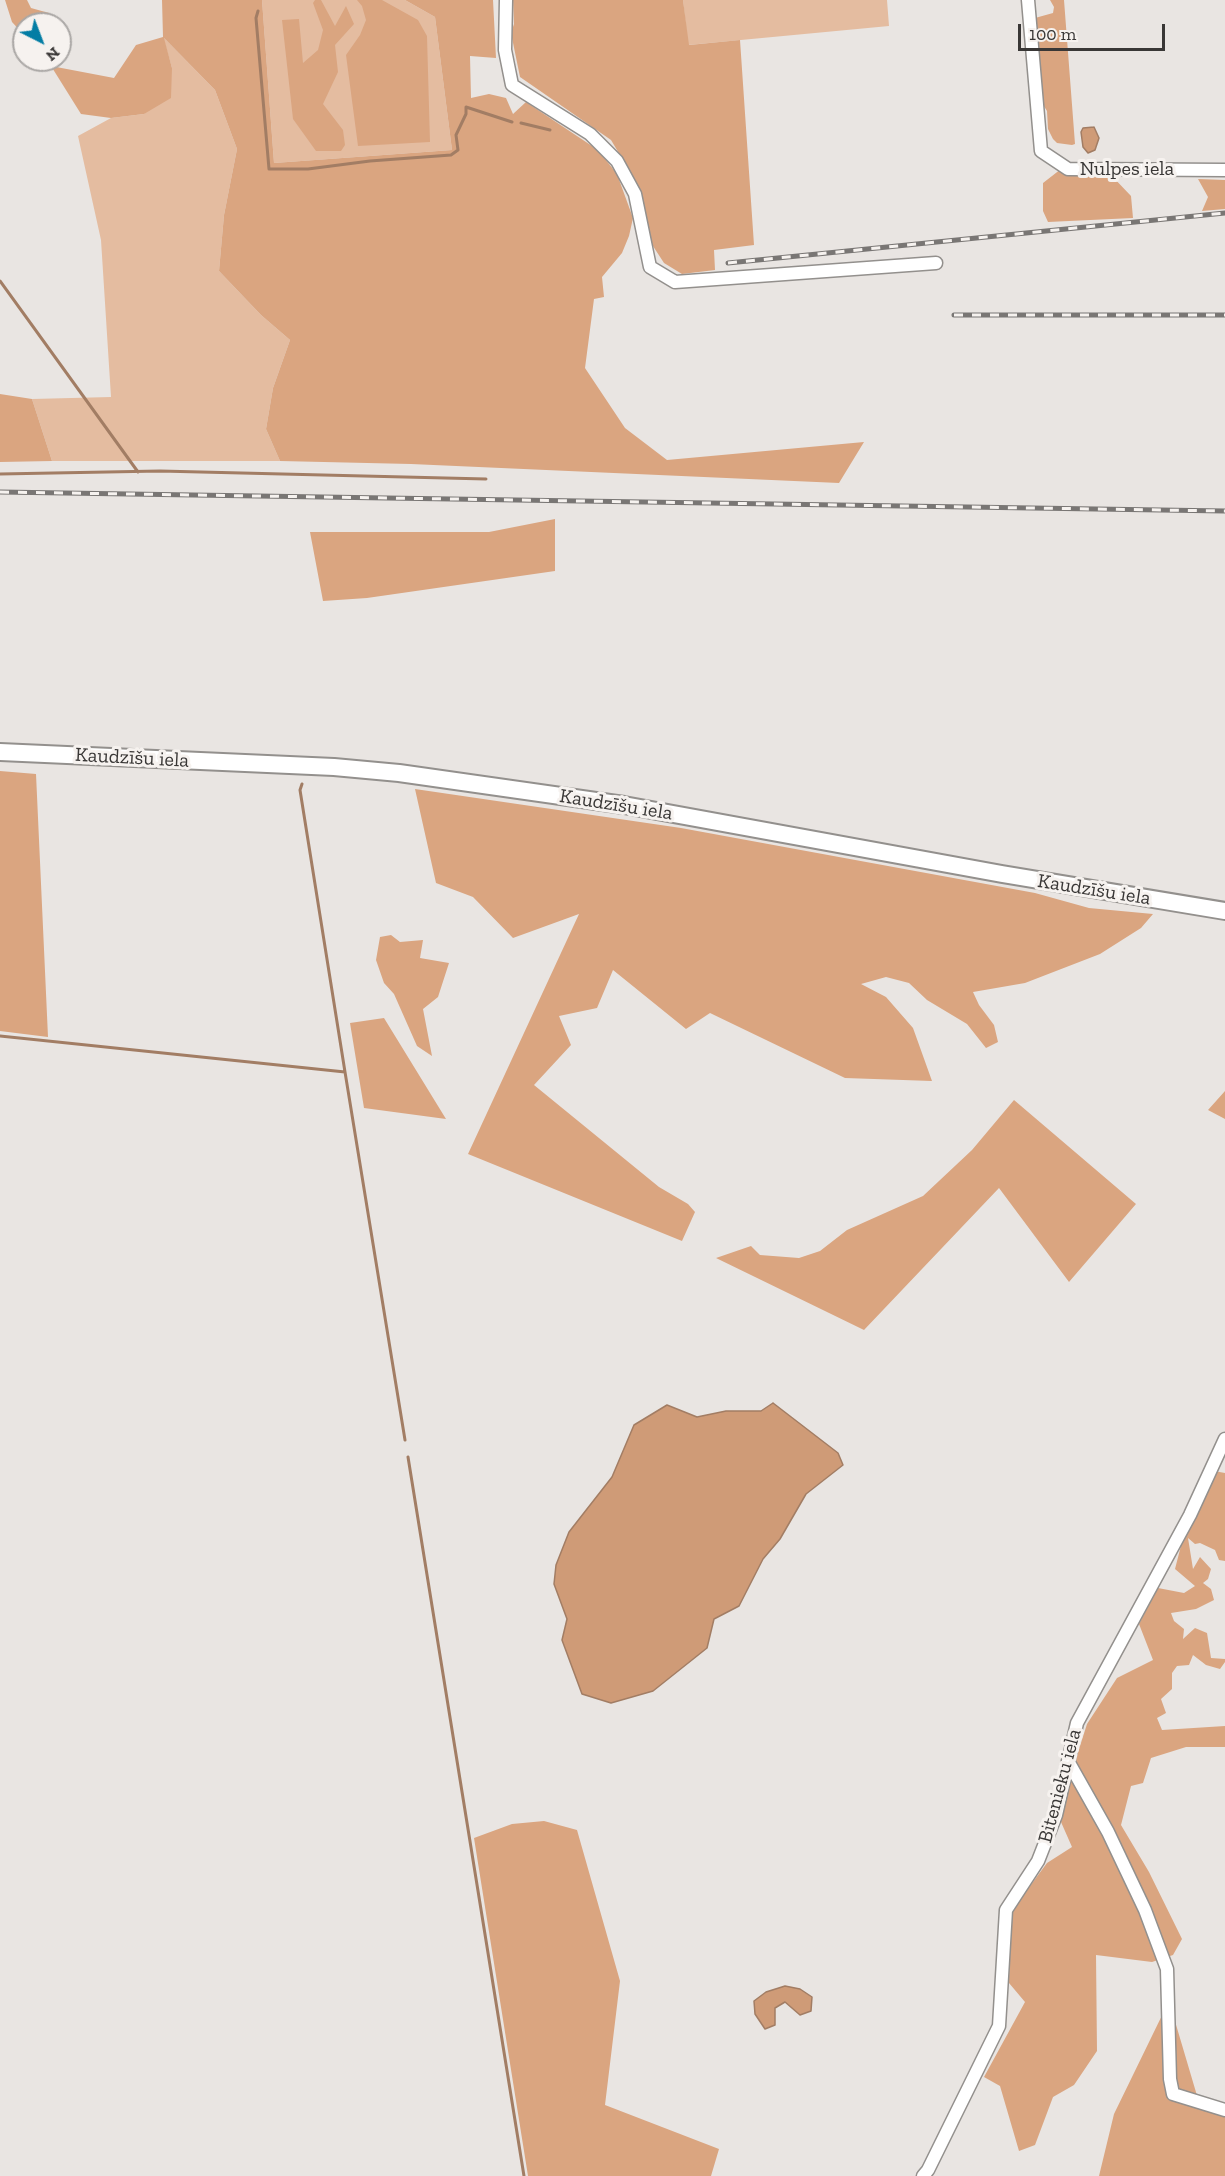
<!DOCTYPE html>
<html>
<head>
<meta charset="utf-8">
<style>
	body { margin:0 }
	#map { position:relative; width:1225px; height:2176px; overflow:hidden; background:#e9e5e2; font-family:"Zilla Slab",serif }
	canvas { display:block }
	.north { position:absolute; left:12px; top:12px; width:60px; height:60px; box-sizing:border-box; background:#f6f2ef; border:2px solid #aaa7a5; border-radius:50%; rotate:138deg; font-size:16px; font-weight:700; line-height:24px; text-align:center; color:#393736 }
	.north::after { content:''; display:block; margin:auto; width:21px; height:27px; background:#037da4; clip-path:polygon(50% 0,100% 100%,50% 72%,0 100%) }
	.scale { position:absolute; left:1018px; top:24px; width:147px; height:27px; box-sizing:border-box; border:3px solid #393736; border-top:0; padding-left:8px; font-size:18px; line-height:21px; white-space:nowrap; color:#393736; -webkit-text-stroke:4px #f6f2ef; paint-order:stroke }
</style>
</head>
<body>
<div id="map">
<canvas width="1225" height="2176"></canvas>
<div class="north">N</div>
<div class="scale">100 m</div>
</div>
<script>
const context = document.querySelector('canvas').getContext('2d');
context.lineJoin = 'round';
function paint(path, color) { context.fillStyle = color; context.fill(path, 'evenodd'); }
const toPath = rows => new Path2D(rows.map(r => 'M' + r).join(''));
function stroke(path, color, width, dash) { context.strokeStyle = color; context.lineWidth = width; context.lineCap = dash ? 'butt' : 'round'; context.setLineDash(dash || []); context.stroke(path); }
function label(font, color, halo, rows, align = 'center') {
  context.font = font + ' "Zilla Slab",serif'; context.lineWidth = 6; context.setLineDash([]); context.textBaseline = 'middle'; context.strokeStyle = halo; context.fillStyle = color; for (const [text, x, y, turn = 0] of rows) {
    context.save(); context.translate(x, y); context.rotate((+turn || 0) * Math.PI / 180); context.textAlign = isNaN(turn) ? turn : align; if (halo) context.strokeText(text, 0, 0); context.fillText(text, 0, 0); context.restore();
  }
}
paint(toPath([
	[262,0,405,0,435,17,452,150,274,163],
	[683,0,887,0,889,26,688,45],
	[163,37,215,90,237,149,224,215,219,271,261,315,290,340,273,388,266,429,280,461,52,461,32,399,111,397,101,240,78,136,111,118,144,114,172,68]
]), '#e4bca0');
paint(toPath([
	[5,0,27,0,31,8,49,13,47,24,24,24,24,35,12,22],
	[162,0,262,0,274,163,452,150,435,17,405,0,493,0,496,58,470,56,471,98,489,94,506,98,513,114,526,102,598,150,617,174,633,218,629,236,622,253,602,277,604,297,594,299,585,368,625,428,667,460,864,442,839,483,411,464,280,461,266,429,273,388,290,340,261,315,219,271,224,215,237,149,215,90,164,38,172,68,171,98,144,114,111,118,81,114,51,66,114,78,136,45,163,37],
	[315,0,321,0,335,26,346,6,354,24,335,45,338,72,323,104,343,130,345,145,341,151,316,151,293,119,282,20,299,19,303,63,318,50,323,30,313,3],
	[357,0,382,0,418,20,427,36,430,142,358,146,346,55,360,35,366,20,362,6],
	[513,0,683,0,689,45,740,40,754,245,714,250,715,270,682,274,664,263,651,243,643,205,629,170,611,140,520,77,511,33,514,24],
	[1050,0,1064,0,1075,144,1072,145,1057,143,1053,139,1048,129,1047,111,1040,100,1039,39,1035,18,1053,13,1054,7],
	[1061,169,1075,174,1111,175,1131,196,1133,218,1048,222,1043,211,1043,183],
	[1198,179,1225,180,1225,209,1202,211,1208,197],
	[0,394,32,399,52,461,0,462],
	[555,519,555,571,367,598,323,601,310,532,489,532],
	[0,771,36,774,48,1037,0,1031],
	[415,789,681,828,1035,893,1089,908,1153,914,1141,928,1100,954,1025,983,973,992,979,1005,994,1025,998,1042,986,1048,967,1024,927,1000,909,983,886,977,861,984,886,997,913,1028,932,1081,845,1078,710,1013,686,1029,613,970,597,1008,559,1016,571,1045,534,1085,659,1187,688,1204,695,1212,682,1241,468,1154,579,914,513,938,473,897,436,883],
	[391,935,400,942,423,940,420,958,449,963,438,997,423,1009,432,1056,417,1046,394,994,384,983,376,960,380,937],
	[384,1018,446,1119,364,1108,350,1023],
	[1225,1091,1225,1119,1208,1110],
	[1014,1100,1136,1204,1069,1282,999,1188,864,1330,716,1258,751,1246,760,1255,799,1258,820,1251,847,1230,923,1196,972,1150],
	[1214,1471,1225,1473,1225,1561,1219,1560,1215,1550,1200,1543,1195,1544,1188,1538,1193,1569,1200,1557,1211,1569,1208,1579,1203,1583,1211,1589,1214,1600,1196,1609,1171,1613,1174,1621,1184,1629,1183,1639,1195,1628,1207,1633,1211,1658,1225,1659,1225,1662,1220,1669,1206,1665,1193,1655,1189,1665,1177,1666,1172,1673,1172,1689,1161,1699,1166,1713,1157,1718,1162,1730,1225,1726,1225,1747,1186,1747,1151,1758,1143,1783,1131,1786,1121,1825,1149,1872,1182,1939,1173,1955,1152,1962,1096,1955,1097,2051,1074,2085,1053,2097,1035,2145,1019,2151,1000,2086,984,2077,1025,2002,1009,1983,1010,1913,1047,1863,1072,1847,1061,1822,1067,1787,1087,1724,1117,1678,1153,1660,1139,1624,1158,1588,1184,1593,1195,1586,1175,1569,1185,1530],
	[544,1821,577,1830,620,1981,605,2105,719,2149,711,2176,528,2176,474,1838,512,1824],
	[1169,2001,1198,2099,1225,2111,1225,2176,1099,2176,1114,2114]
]), '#daa580');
const water = toPath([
	[1094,127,1099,138,1095,150,1088,153,1083,147,1081,132,1083,128,1094,127],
	[773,1403,838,1453,843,1465,806,1494,780,1539,763,1559,739,1606,714,1619,707,1648,653,1691,611,1703,582,1694,562,1640,567,1619,554,1584,556,1565,569,1532,612,1477,634,1425,667,1405,697,1417,726,1411,761,1411,773,1403],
	[785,1986,800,1989,812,1997,811,2011,800,2015,785,2002,775,2008,775,2025,765,2029,755,2014,754,2001,766,1992,785,1986]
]);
paint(water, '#cf9b77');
stroke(water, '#a27d64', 1.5);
stroke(toPath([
	[258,11,256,18,269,169,308,169,370,161,451,155,458,150,456,135,466,114,466,107,512,122],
	[521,123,550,130],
	[0,281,138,472],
	[0,474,160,471,486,479],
	[302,784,300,790,345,1072],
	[0,1036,345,1072,405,1440],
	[408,1457,524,2176]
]), '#a27d64', 3);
const street = toPath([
	[506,0,505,50,512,85,590,134,617,161,635,194,650,267,675,282,936,263],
	[1028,0,1041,151,1068,169,1225,170],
	[1068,1761,1108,1832,1145,1910,1167,1969,1170,2079,1173,2094,1225,2110],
	[923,2176,928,2170,999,2026,1006,1910,1038,1861,1056,1815,1077,1723,1190,1515,1225,1439]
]);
const secondary = toPath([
	[0,752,334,767,399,773,624,805,1002,874,1225,911]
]);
stroke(street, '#93908d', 15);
stroke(secondary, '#93908d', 20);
stroke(street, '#fff', 12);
stroke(secondary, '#fff', 16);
const rail = toPath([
	[728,263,1225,213],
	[954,315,1225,315],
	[0,492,1225,511]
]);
stroke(rail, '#797674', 5);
stroke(rail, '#f6f2ef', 3, [9]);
label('20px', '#393736', '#f6f2ef', [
	["Nulpes iela",1127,169],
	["Kaudzīšu iela",132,758,3],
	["Kaudzīšu iela",616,805,9],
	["Kaudzīšu iela",1094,890,9],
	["Bitenieku iela",1060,1786,-75]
]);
</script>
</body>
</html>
